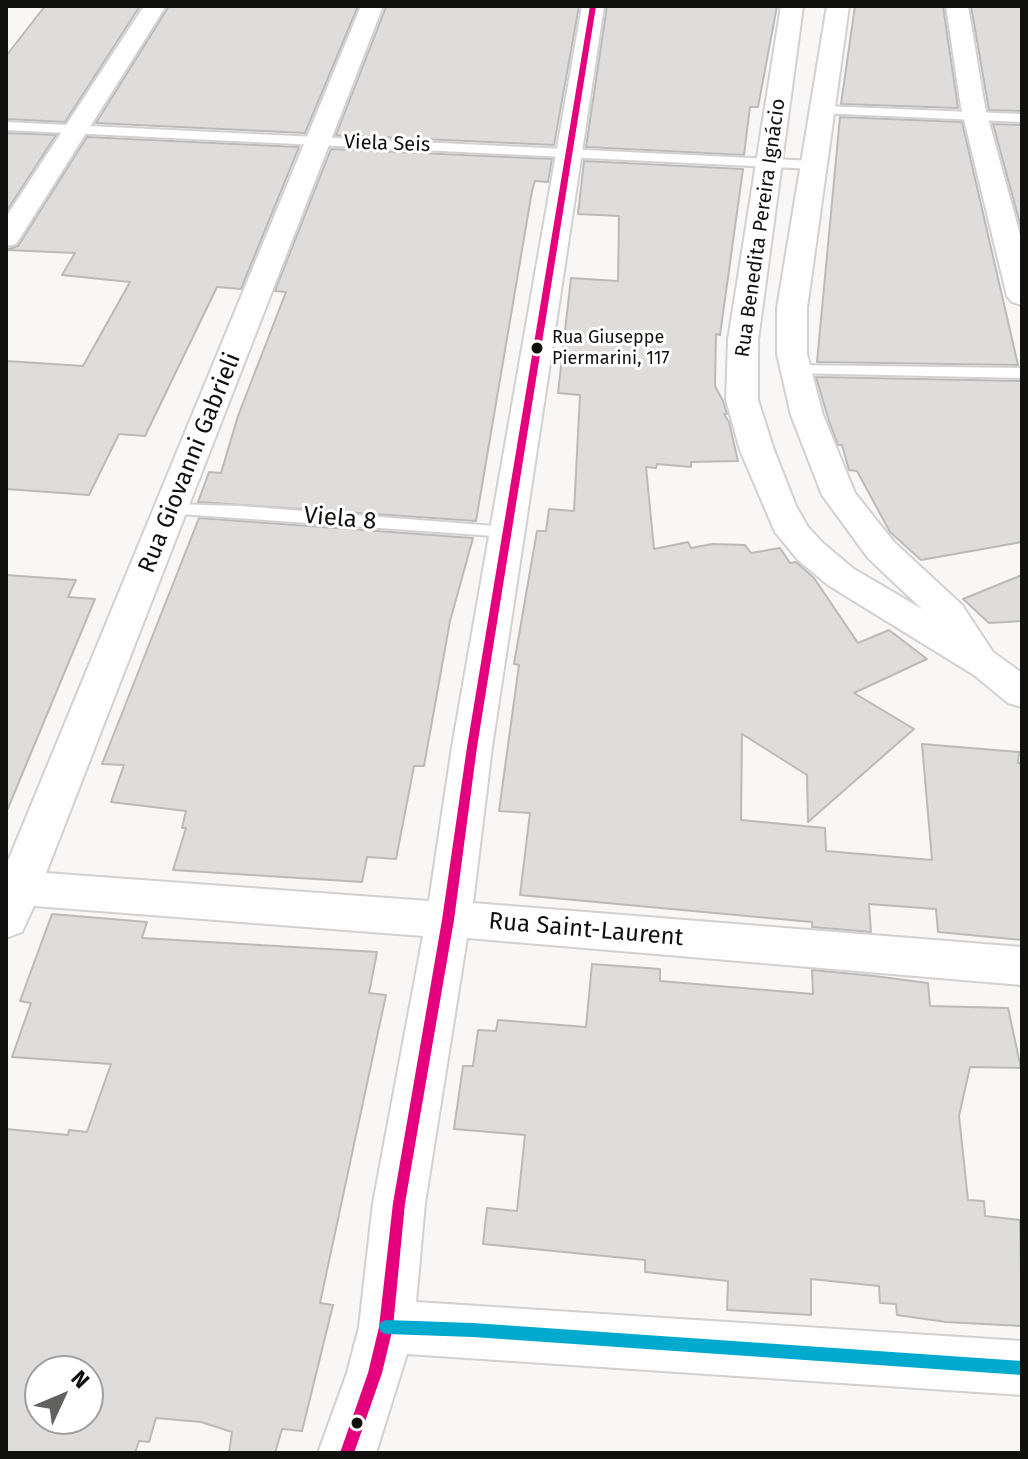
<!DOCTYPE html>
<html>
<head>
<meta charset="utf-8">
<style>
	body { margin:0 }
	#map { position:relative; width:1028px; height:1459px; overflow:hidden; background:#f8f7f6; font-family:"Fira Sans",sans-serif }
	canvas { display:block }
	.frame { position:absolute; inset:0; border:8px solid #10100f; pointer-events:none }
	.north { position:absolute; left:24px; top:1355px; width:80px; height:80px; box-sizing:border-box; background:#fff; border:2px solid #9f9f9f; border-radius:50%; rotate:46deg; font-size:22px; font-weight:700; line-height:32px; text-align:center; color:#10100f }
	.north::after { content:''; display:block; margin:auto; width:28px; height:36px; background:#616160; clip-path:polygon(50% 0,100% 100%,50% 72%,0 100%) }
</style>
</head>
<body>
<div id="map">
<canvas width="1028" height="1459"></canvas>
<div class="frame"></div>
<div class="north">N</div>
</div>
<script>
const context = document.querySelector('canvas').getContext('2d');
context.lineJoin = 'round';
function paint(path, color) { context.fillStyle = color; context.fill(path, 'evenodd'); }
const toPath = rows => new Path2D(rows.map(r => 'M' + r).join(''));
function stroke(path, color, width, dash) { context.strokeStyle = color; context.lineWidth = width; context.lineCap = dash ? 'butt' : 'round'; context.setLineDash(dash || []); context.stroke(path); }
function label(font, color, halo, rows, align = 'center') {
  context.font = font + ' "Fira Sans",sans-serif'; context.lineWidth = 6; context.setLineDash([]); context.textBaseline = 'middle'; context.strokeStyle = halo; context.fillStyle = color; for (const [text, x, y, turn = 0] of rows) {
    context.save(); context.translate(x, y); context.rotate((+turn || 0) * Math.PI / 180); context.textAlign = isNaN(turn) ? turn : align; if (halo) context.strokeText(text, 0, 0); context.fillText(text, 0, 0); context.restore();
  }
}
const building = toPath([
	[45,6,140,6,65,122,6,119,6,56,45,6],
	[169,6,358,6,305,133,96,123,169,6],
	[412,6,579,6,554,145,336,135,386,7,412,6],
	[607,6,777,6,758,107,750,107,744,155,586,147,607,6],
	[855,6,943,6,958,108,841,104,855,6],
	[971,6,1022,6,1022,111,989,110,971,6],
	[840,117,962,122,1018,365,817,362,840,117],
	[993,124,1022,125,1022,231,993,124],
	[6,133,56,135,6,212,6,133],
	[87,137,299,147,241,289,217,287,145,436,119,434,89,495,6,489,6,361,83,366,130,282,62,275,75,253,6,250,18,246,87,137],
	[331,149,552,159,548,182,535,181,532,191,476,521,198,502,209,472,221,473,238,416,286,292,275,291,331,149],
	[584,161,743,169,720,335,716,334,715,386,723,401,727,414,724,414,729,422,738,461,691,462,691,467,657,464,656,468,646,467,654,549,688,542,691,548,712,544,745,545,751,553,780,548,790,563,796,562,814,578,858,643,889,630,927,659,854,693,914,729,808,822,807,775,742,734,741,820,825,828,826,851,932,860,922,744,1019,752,1018,763,1022,763,1022,940,938,932,936,909,869,904,871,932,812,927,812,922,520,895,530,813,499,811,519,665,514,664,537,531,546,531,549,509,574,511,580,395,558,393,571,278,618,281,619,216,578,214,584,161],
	[816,377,1022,381,1022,542,921,560,890,532,857,471,849,470,842,445,838,445,829,421,816,377],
	[199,518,473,538,450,621,424,766,414,766,396,859,367,857,362,882,173,870,186,828,182,828,186,811,111,802,124,765,102,764,199,518],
	[6,575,76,580,68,597,95,599,6,813,6,575],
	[1022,575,1022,621,989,623,963,599,1022,575],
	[52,914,147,922,142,938,377,952,369,993,386,995,320,1303,333,1305,302,1431,282,1429,275,1453,229,1453,232,1432,201,1422,156,1418,149,1442,139,1441,135,1453,6,1453,6,1129,68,1135,69,1130,87,1132,111,1064,12,1057,31,1003,20,1001,52,914],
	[40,1371,88,1371,88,1419,40,1419,40,1371],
	[592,964,660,969,660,981,813,994,812,970,874,976,928,983,930,1006,1008,1008,1021,1068,970,1067,959,1116,968,1200,984,1201,985,1216,1020,1220,1022,1326,946,1322,897,1315,896,1304,880,1303,879,1286,811,1279,811,1315,727,1310,728,1281,645,1272,645,1260,483,1244,487,1208,517,1211,525,1135,454,1129,463,1066,473,1066,478,1030,496,1031,498,1020,586,1027,592,964]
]);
paint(building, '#dedddc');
stroke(building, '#bbbaba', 2);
const lane = toPath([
	[823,106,1022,114,1022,122,819,113,817,110,823,106],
	[6,122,814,161,821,165,814,169,6,130,6,122],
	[796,365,1022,368,1022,378,790,373,790,367,796,365],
	[171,504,240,506,508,527,517,532,508,537,165,513,162,509,165,505,171,504]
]);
const street = toPath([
	[144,6,166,6,20,238,16,244,6,246,6,217,144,6],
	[361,6,383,6,46,873,429,901,452,747,582,6,604,6,492,747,473,903,1022,947,1022,985,467,938,425,1203,416,1302,1022,1341,1022,1395,407,1354,376,1453,318,1453,347,1373,359,1327,373,1203,423,936,34,906,22,932,6,938,6,866,361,6],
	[781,6,803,6,758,340,758,400,774,450,796,506,808,527,824,544,854,569,922,609,868,558,822,495,791,415,777,354,777,308,827,6,849,6,807,308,807,354,823,415,855,493,894,542,962,605,993,652,1022,673,1022,707,1008,703,974,675,828,585,798,560,775,532,740,450,726,400,728,340,781,6],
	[946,6,968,6,985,107,1022,242,1022,305,1012,302,1007,296,961,107,946,6]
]);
stroke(lane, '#d2d0d0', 4);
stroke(street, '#d2d0d0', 4);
paint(lane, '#fefefe');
paint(street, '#fefefe');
paint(toPath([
	[590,6,596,6,477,747,454,920,405,1203,393,1327,382,1373,354,1453,340,1453,368,1373,379,1327,393,1203,442,920,467,747,590,6]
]), '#e5007d');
paint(toPath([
	[386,1320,473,1323,1022,1361,1022,1375,473,1337,386,1334,381,1332,379,1327,381,1322,386,1320]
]), '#00a9ce');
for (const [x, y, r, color] of [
	[537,348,7,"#10100f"],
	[357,1423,7,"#10100f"]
]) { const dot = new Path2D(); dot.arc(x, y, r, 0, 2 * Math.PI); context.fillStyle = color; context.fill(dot); stroke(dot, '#fff', 3); }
label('18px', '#10100f', '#fff', [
	["Rua Giuseppe",552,338],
	["Piermarini, 117",552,359]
], 'left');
label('20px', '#10100f', '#fff', [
	["Viela Seis",387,144,2],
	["Rua Benedita Pereira Ignácio",761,228,-82]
]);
label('24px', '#10100f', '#fff', [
	["Rua Giovanni Gabrieli",190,463,-68],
	["Viela 8",340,519,5],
	["Rua Saint-Laurent",586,930,5]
]);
</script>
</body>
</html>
